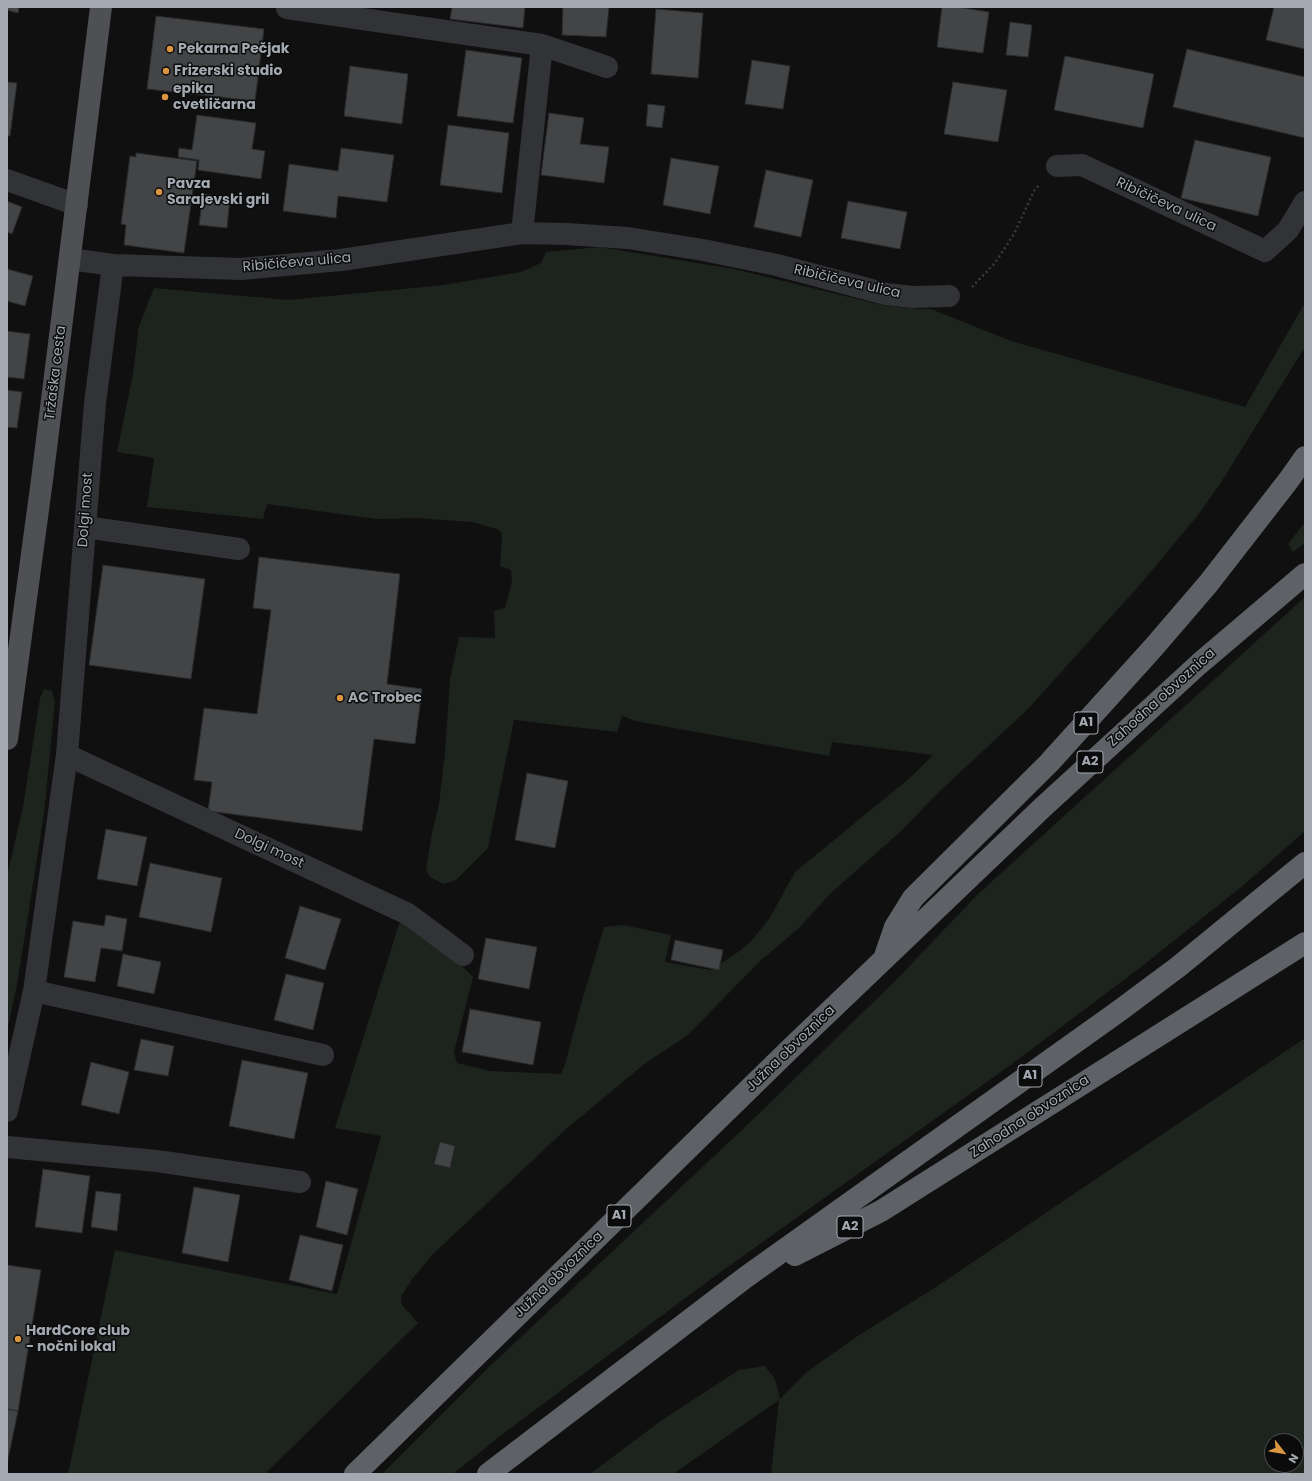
<!DOCTYPE html>
<html>
<head>
<meta charset="utf-8">
<style>
	body { margin:0 }
	#map { position:relative; width:1312px; height:1481px; overflow:hidden; background:#101011; font-family:Poppins,sans-serif }
	canvas { display:block }
	.frame { position:absolute; inset:0; border:8px solid #a3a9b0; pointer-events:none }
	.north { position:absolute; left:1264px; top:1433px; width:40px; height:40px; box-sizing:border-box; background:#0b0b0c; border:1px solid #484a4e; border-radius:50%; rotate:121deg; font-size:11px; font-weight:700; line-height:16px; text-align:center; color:#a3a9b0 }
	.north::after { content:''; display:block; margin:auto; width:14px; height:18px; background:#da9640; clip-path:polygon(50% 0,100% 100%,50% 72%,0 100%) }
</style>
</head>
<body>
<div id="map">
<canvas width="1312" height="1481"></canvas>
<div class="frame"></div>
<div class="north">N</div>
</div>
<script>
const context = document.querySelector('canvas').getContext('2d');
context.lineJoin = 'round';
function paint(path, color) { context.fillStyle = color; context.fill(path, 'evenodd'); }
const toPath = rows => new Path2D(rows.map(r => 'M' + r).join(''));
function stroke(path, color, width, dash) { context.strokeStyle = color; context.lineWidth = width; context.lineCap = dash ? 'butt' : 'round'; context.setLineDash(dash || []); context.stroke(path); }
function label(font, color, halo, rows, align = 'center') {
  context.font = font + ' Poppins,sans-serif'; context.lineWidth = 3; context.setLineDash([]); context.textBaseline = 'middle'; context.strokeStyle = halo; context.fillStyle = color; for (const [text, x, y, turn = 0] of rows) {
    context.save(); context.translate(x, y); context.rotate((+turn || 0) * Math.PI / 180); context.textAlign = isNaN(turn) ? turn : align; if (halo) context.strokeText(text, 0, 0); context.fillText(text, 0, 0); context.restore();
  }
}
paint(toPath([
	[600,247,734,269,882,305,920,309,931,309,1011,341,1245,407,1303,306,1305,308,1305,347,1220,484,1198,515,1138,587,1027,710,941,790,900,832,831,893,799,928,758,963,688,1035,647,1062,565,1130,432,1255,413,1278,401,1296,402,1305,418,1323,265,1474,68,1474,115,1250,337,1294,381,1136,335,1128,400,921,453,957,473,977,454,1052,457,1063,490,1071,561,1074,565,1064,581,1004,604,927,623,925,671,935,665,962,711,970,741,950,752,940,769,919,795,872,911,777,933,755,832,742,829,756,635,721,622,716,617,732,514,720,488,848,456,880,444,884,430,877,426,869,432,833,439,804,445,753,450,679,459,637,495,638,494,611,505,608,512,581,511,570,500,566,502,533,497,529,472,522,416,518,376,519,267,504,263,519,147,507,154,458,117,452,133,374,139,326,154,288,288,300,444,285,521,272,541,263,546,252],
	[1305,522,1305,543,1293,552,1288,544],
	[1305,597,1305,831,1245,884,1141,967,1012,1064,711,1279,504,1433,453,1474,382,1474,489,1367,742,1130,898,978,977,895],
	[44,689,52,691,55,702,44,814,17,985,7,1031,7,876,23,807,40,698],
	[1305,1038,1305,1474,771,1474,779,1400,673,1474,590,1474,662,1420,739,1370,765,1366,775,1379,780,1399,807,1372,856,1337,936,1287],
	[1272,1441,1296,1441,1296,1465,1272,1465]
]), '#1d231d');
const building = toPath([
	[7,7,19,7,18,13,7,10,7,7],
	[452,7,525,7,523,28,450,19,452,7],
	[563,7,609,7,606,37,562,35,563,7],
	[942,7,957,7,989,12,983,53,937,47,942,7],
	[1274,7,1305,7,1305,49,1266,40,1274,7],
	[656,9,703,13,698,78,651,74,656,9],
	[156,16,264,29,255,101,147,89,156,16],
	[1010,22,1032,25,1028,57,1006,55,1010,22],
	[1187,49,1305,77,1305,138,1173,107,1187,49],
	[466,50,522,58,513,123,457,116,466,50],
	[1065,56,1154,74,1143,128,1054,110,1065,56],
	[752,60,790,66,783,109,745,104,752,60],
	[350,66,408,74,402,124,344,116,350,66],
	[7,82,17,83,10,136,7,136,7,82],
	[953,82,1007,90,998,142,944,134,953,82],
	[648,104,665,106,662,128,646,126,648,104],
	[549,113,584,118,580,144,609,147,604,183,541,175,549,113],
	[197,115,256,123,252,149,265,151,261,179,198,170,199,160,178,157,179,148,192,150,197,115],
	[448,125,509,133,502,193,440,185,448,125],
	[1195,140,1271,157,1258,216,1181,198,1195,140],
	[341,148,394,155,387,202,338,196,336,218,283,211,289,164,338,171,341,148],
	[136,153,197,161,184,253,124,245,126,225,121,224,130,156,136,157,136,153],
	[671,158,719,166,710,214,663,205,671,158],
	[766,170,813,180,801,237,754,227,766,170],
	[203,194,230,198,227,228,199,225,203,194],
	[7,201,22,207,12,234,7,232,7,201],
	[848,201,907,212,900,249,841,238,848,201],
	[7,269,33,276,25,306,7,301,7,269],
	[7,331,30,334,24,379,7,377,7,331],
	[7,390,22,392,17,428,7,427,7,390],
	[259,557,400,574,387,684,422,689,415,744,374,739,362,831,208,811,212,782,194,780,204,708,257,714,271,610,253,608,259,557],
	[103,565,205,579,191,679,89,665,103,565],
	[527,773,568,781,555,848,515,840,527,773],
	[106,829,147,837,137,886,97,879,106,829],
	[150,863,222,878,211,932,139,917,150,863],
	[300,906,341,919,325,970,285,958,300,906],
	[106,915,127,919,122,951,101,948,95,982,64,977,73,921,104,926,106,915],
	[486,938,537,947,529,989,478,979,486,938],
	[675,940,723,950,719,970,671,960,675,940],
	[123,954,161,962,154,994,117,986,123,954],
	[286,974,324,983,313,1030,274,1020,286,974],
	[470,1009,541,1022,533,1065,462,1052,470,1009],
	[141,1039,174,1046,168,1076,134,1070,141,1039],
	[242,1060,308,1073,294,1139,229,1126,242,1060],
	[91,1062,129,1072,119,1114,81,1105,91,1062],
	[440,1142,455,1146,450,1168,434,1164,440,1142],
	[43,1169,90,1176,82,1233,35,1227,43,1169],
	[326,1181,358,1189,347,1235,316,1227,326,1181],
	[194,1187,240,1195,228,1262,182,1253,194,1187],
	[96,1191,121,1194,117,1231,91,1227,96,1191],
	[300,1235,343,1245,332,1291,289,1280,300,1235],
	[7,1265,41,1270,18,1411,7,1409,7,1265],
	[7,1409,18,1411,7,1464,7,1409]
]);
paint(building, '#424446');
stroke(building, '#2a2b2d', 1);
stroke(toPath([
	[972,287,995,263,1014,234,1034,191,1040,184]
]), '#383a3d', 2.5, [2, 3]);
stroke(toPath([
	[287,8,542,45,522,233],
	[542,45,607,67],
	[1057,166,1082,165,1265,251,1288,230,1305,202],
	[7,180,77,205],
	[70,259,113,265,241,269,341,260,522,233,566,234,628,238,703,250,777,265,886,294,913,297,949,296],
	[113,265,95,403,67,755,408,914,463,955],
	[85,527,239,549],
	[34,991,323,1055],
	[7,1111,34,991,67,755],
	[7,1147,157,1161,300,1182]
]), '#323336', 22);
stroke(toPath([
	[7,739,42,480,101,7]
]), '#4e5054', 22);
stroke(toPath([
	[885,956,895,927,913,898,1049,763,1153,648,1208,584,1288,481,1305,457],
	[795,1255,881,1211,1305,943],
	[355,1474,790,1049,1042,808,1199,664,1305,574],
	[488,1474,746,1277,1119,1011,1178,967,1305,863]
]), '#5e6166', 22);
for (const [x, y, r, color] of [
	[170,49,4,"#da9640"],
	[166,71,4,"#da9640"],
	[165,97,4,"#da9640"],
	[159,192,4,"#da9640"],
	[340,698,4,"#da9640"],
	[18,1339,4,"#da9640"]
]) { const dot = new Path2D(); dot.arc(x, y, r, 0, 2 * Math.PI); context.fillStyle = color; context.fill(dot); stroke(dot, '#0b0b0c', 1.5); }
for (const [x, y, w] of [
	[1086,723,24],
	[1090,762,26],
	[1030,1076,24],
	[619,1216,24],
	[850,1227,26]
]) { const box = new Path2D(); box.roundRect(x - w / 2, y - 11, w, 22, 3); context.fillStyle = '#0b0b0c'; context.fill(box); stroke(box, '#a3a9b0', 1); }
label('bold 13px', '#a3a9b0', null, [
	["A1",1086,723],
	["A2",1090,762],
	["A1",1030,1076],
	["A1",619,1216],
	["A2",850,1227]
]);
label('bold 14px', '#a3a9b0', '#0b0b0c', [
	["Pekarna Pečjak",178,49],
	["Frizerski studio",174,71],
	["epika",173,89],
	["cvetličarna",173,105],
	["Pavza",167,184],
	["Sarajevski gril",167,200],
	["AC Trobec",348,698],
	["HardCore club",26,1331],
	["- nočni lokal",26,1347]
], 'left');
label('14px', '#a3a9b0', '#0b0b0c', [
	["Ribičičeva ulica",1166,205,25],
	["Ribičičeva ulica",297,263,-5],
	["Ribičičeva ulica",847,282,13],
	["Tržaška cesta",56,373,-83],
	["Dolgi most",86,510,-86],
	["Zahodna obvoznica",1162,698,-42],
	["Dolgi most",269,849,25],
	["Južna obvoznica",791,1049,-44],
	["Zahodna obvoznica",1030,1117,-33],
	["Južna obvoznica",559,1275,-44]
]);
</script>
</body>
</html>
